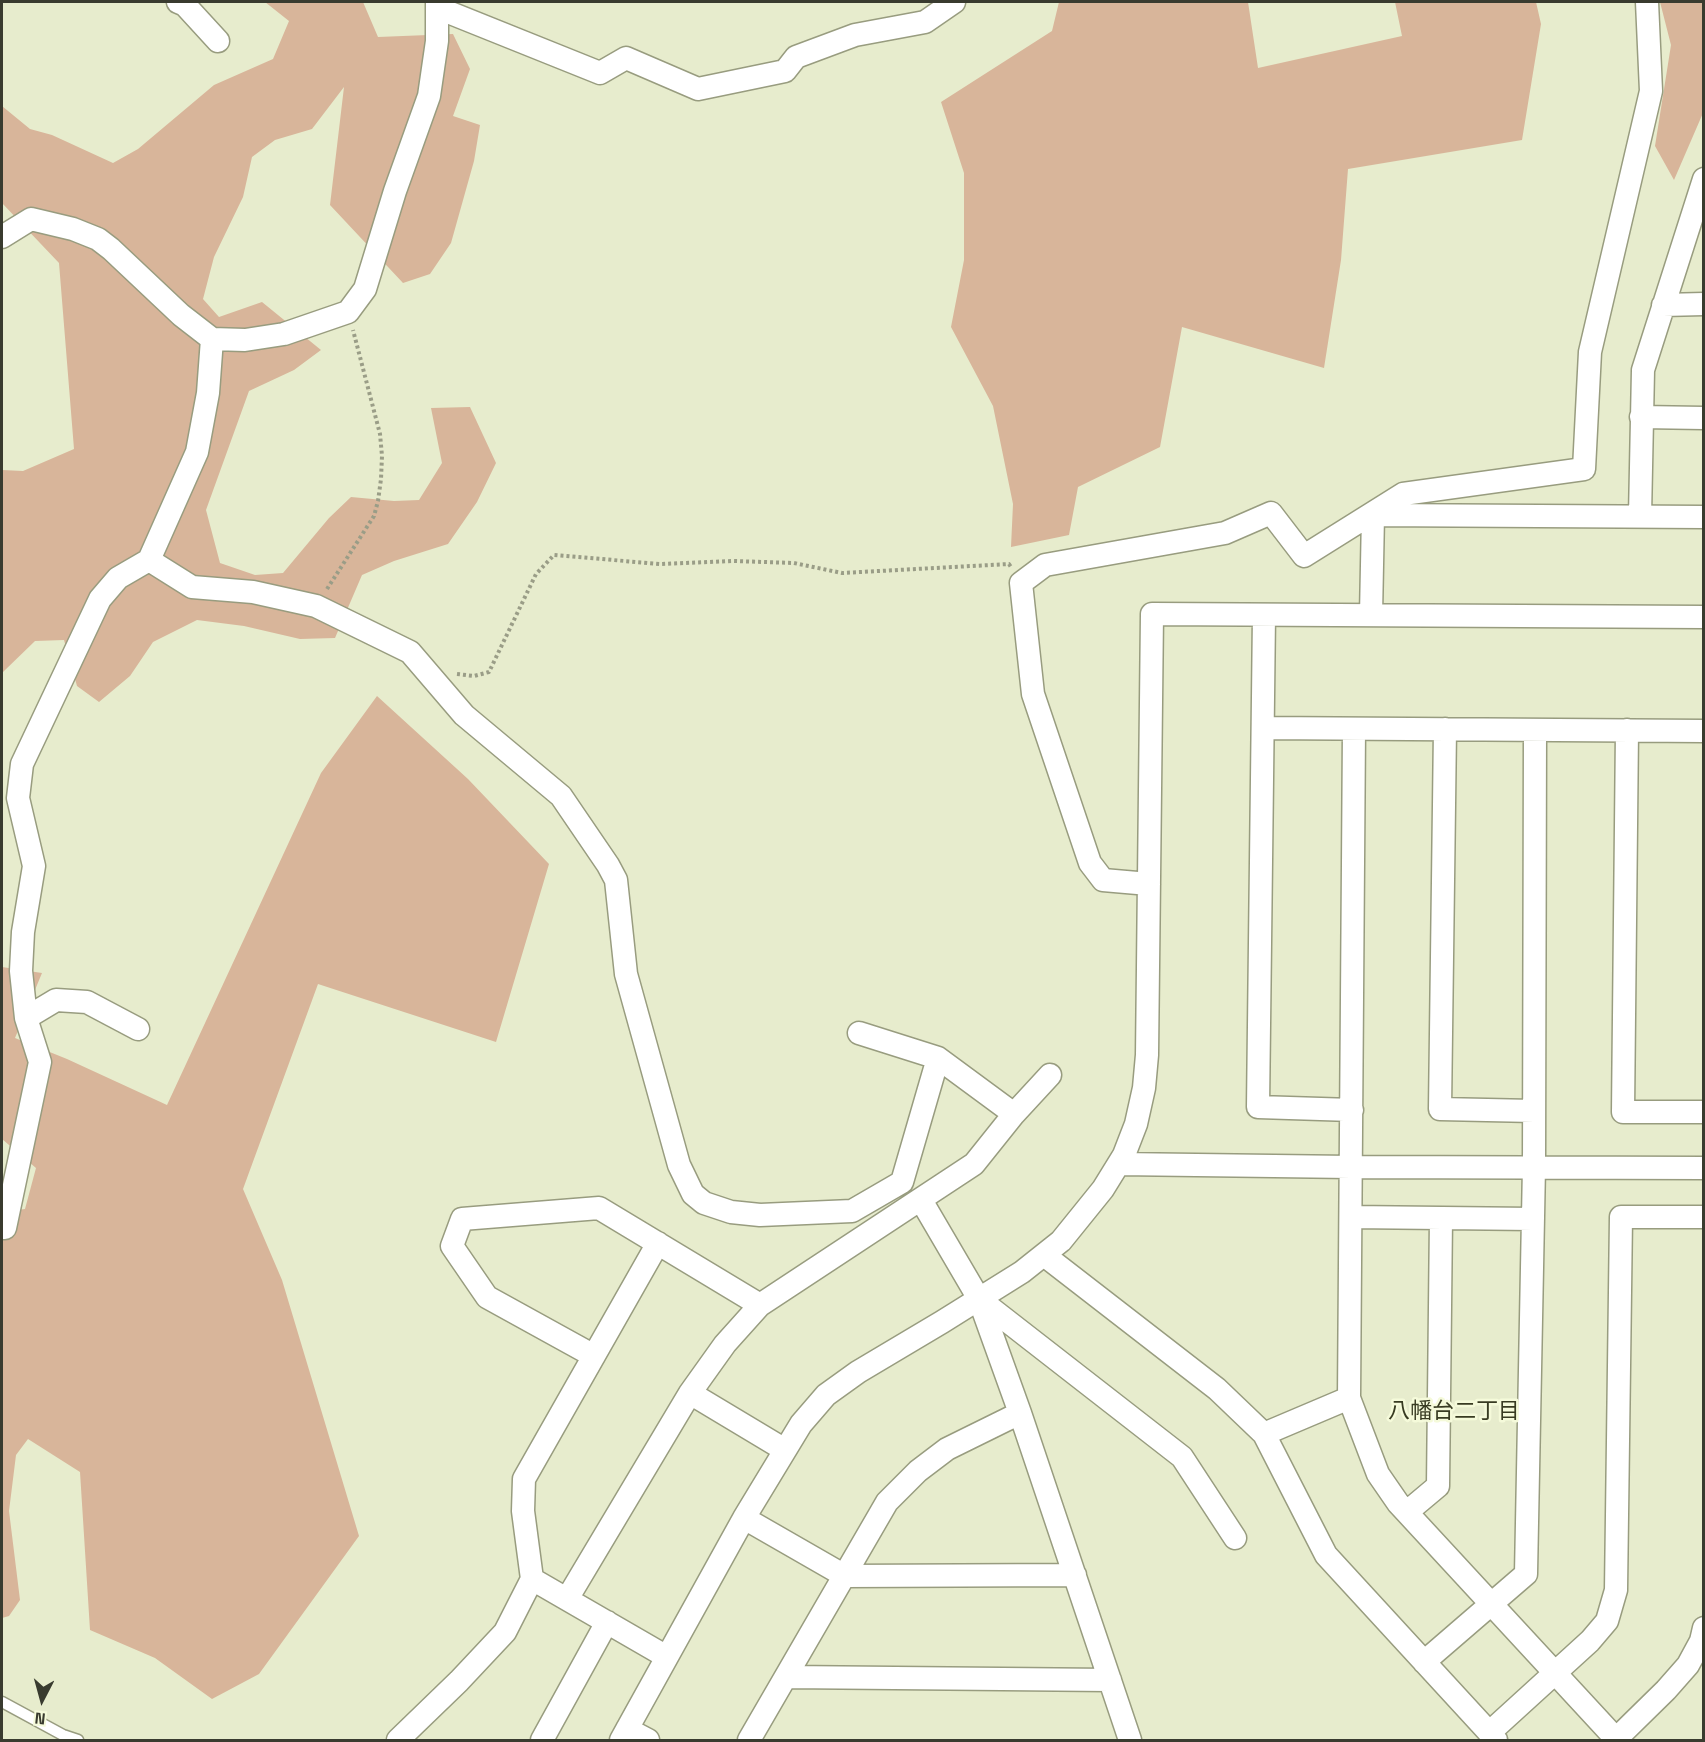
<!DOCTYPE html>
<html>
<head>
<meta charset="utf-8">
<style>
	body { margin:0 }
	#map { position:relative; width:1705px; height:1742px; overflow:hidden; background:#e7eccd; font-family:"Space Grotesk",sans-serif }
	canvas { display:block }
	.frame { position:absolute; inset:0; border:3px solid #393b2f; pointer-events:none }
	.north { position:absolute; left:12px; top:1670px; width:60px; height:60px; -webkit-text-stroke:4px #f5fada; paint-order:stroke; rotate:186deg; font-size:16px; font-weight:700; line-height:24px; text-align:center; color:#393b2f }
	.north::after { content:''; display:block; margin:auto; width:21px; height:27px; background:#393b2f; clip-path:polygon(50% 0,100% 100%,50% 72%,0 100%) }
</style>
</head>
<body>
<div id="map">
<canvas width="1705" height="1742"></canvas>
<div class="frame"></div>
<div class="north">N</div>
</div>
<script>
const context = document.querySelector('canvas').getContext('2d');
context.lineJoin = 'round';
function paint(path, color) { context.fillStyle = color; context.fill(path, 'evenodd'); }
const toPath = rows => new Path2D(rows.map(r => 'M' + r).join(''));
function stroke(path, color, width, dash) { context.strokeStyle = color; context.lineWidth = width; context.lineCap = dash ? 'butt' : 'round'; context.setLineDash(dash || []); context.stroke(path); }
function label(font, color, halo, rows, align = 'center') {
  context.font = font + ' "Space Grotesk","Noto Sans JP",sans-serif'; context.lineWidth = 5; context.setLineDash([]); context.textBaseline = 'middle'; context.strokeStyle = halo; context.fillStyle = color; for (const [text, x, y, turn = 0] of rows) {
    context.save(); context.translate(x, y); context.rotate((+turn || 0) * Math.PI / 180); context.textAlign = isNaN(turn) ? turn : align; if (halo) context.strokeText(text, 0, 0); context.fillText(text, 0, 0); context.restore();
  }
}
paint(toPath([
	[265,2,363,2,378,37,453,34,470,69,453,116,480,125,474,161,451,243,430,274,403,283,330,205,344,87,312,129,275,140,252,157,243,197,214,257,203,299,219,317,262,302,321,350,294,370,249,391,206,510,220,563,255,575,283,573,329,518,351,497,394,501,419,500,442,463,431,408,470,407,496,463,477,502,448,544,394,561,362,575,335,638,300,639,244,626,197,620,153,642,130,676,99,702,77,686,64,640,35,641,2,673,2,470,23,471,74,449,59,263,2,203,2,106,30,129,52,135,113,163,138,149,214,85,273,59,289,21],
	[1059,2,1248,2,1258,68,1402,36,1395,2,1536,2,1541,24,1522,140,1348,169,1341,260,1324,368,1182,327,1160,447,1078,487,1069,535,1011,547,1013,504,993,406,951,327,964,260,964,173,941,102,1052,31],
	[1660,2,1703,2,1703,113,1674,180,1655,146,1671,45],
	[377,696,468,779,549,864,496,1042,318,984,243,1189,282,1280,359,1536,259,1674,212,1699,155,1658,90,1630,80,1472,28,1439,16,1455,9,1511,20,1600,9,1616,2,1618,2,1212,25,1209,36,1168,2,1139,2,967,42,973,15,1038,67,1059,167,1105,321,773]
]), '#d8b59a');
const lane = toPath([
	[2,1702,63,1735,78,1740]
]);
const street = toPath([
	[178,2,185,5,218,41],
	[438,8,600,73,626,58,698,89,785,71,796,57,855,35,925,22,954,2],
	[2,237,31,219,73,229,98,239,111,249,181,315,212,339],
	[1663,305,1704,304],
	[1641,417,1704,418],
	[1373,515,1704,517],
	[1640,516,1643,370,1704,179],
	[149,560,192,587,253,592,316,606,410,652,464,715,561,796,608,865,616,880,626,974,679,1165,693,1194,704,1203,731,1212,760,1215,852,1211,902,1182,938,1058],
	[1264,615,1258,1107,1352,1110],
	[1371,615,1373,515],
	[1263,728,1704,731],
	[1354,729,1349,1398,1378,1474,1398,1503,1617,1740],
	[1445,729,1440,1109,1534,1111],
	[1627,730,1623,1112,1704,1112],
	[1149,884,1103,880,1090,863,1033,694,1021,583,1045,565,1225,533,1271,513,1304,556,1403,494,1584,469,1590,352,1651,91,1647,2],
	[26,1018,56,1000,87,1002,138,1029],
	[859,1033,938,1058,1014,1114],
	[1119,1164,1351,1167,1704,1168],
	[921,1200,979,1299,1020,1413,1130,1740],
	[1351,1217,1533,1219],
	[2,1228,5,1228,40,1062,26,1018,21,971,23,932,34,866,18,798,22,764,100,599,118,578,149,560,197,452,208,393,212,339,245,340,284,334,348,312,365,289,395,191,429,96,437,41,437,2],
	[658,1243,524,1479,523,1511,532,1579,667,1657],
	[1044,1255,1217,1389,1264,1434,1326,1555,1496,1740],
	[979,1299,1182,1457,1235,1538],
	[594,1356,487,1297,452,1246,462,1219,599,1208,760,1305],
	[690,1393,785,1450],
	[1264,1434,1349,1398],
	[1407,1512,1438,1486,1441,1218],
	[744,1518,845,1576,1075,1575],
	[567,1599,690,1393,725,1344,760,1305,974,1164,1014,1114,1050,1075],
	[1424,1662,1526,1574,1534,1166,1535,730],
	[787,1677,1110,1680],
	[627,1729,648,1740],
	[1489,1733,1590,1641,1607,1621,1616,1590,1621,1217,1704,1217],
	[1616,1739,1666,1690,1688,1665,1701,1641,1704,1628],
	[398,1740,459,1681,505,1632,532,1579],
	[542,1740,607,1622],
	[621,1740,744,1518,801,1424,826,1395,858,1372,942,1322,1022,1272,1061,1241,1103,1189,1124,1155,1136,1124,1144,1088,1147,1055,1152,614,1704,617],
	[749,1740,887,1502,918,1471,947,1449,1020,1413]
]);
stroke(lane, '#989c7f', 13);
stroke(street, '#989c7f', 25);
stroke(toPath([
	[327,589,374,516,378,501,381,479,382,456,380,434,353,330],
	[457,674,474,676,489,672,536,574,554,555,660,564,734,561,794,563,842,573,1009,564,1011,567]
]), '#9a9d87', 4, [3, 3]);
stroke(lane, '#fff', 10);
stroke(street, '#fff', 22);
label('22px', '#383b22', '#f5fada', [
	["八幡台二丁目",1454,1412]
]);
</script>
</body>
</html>
